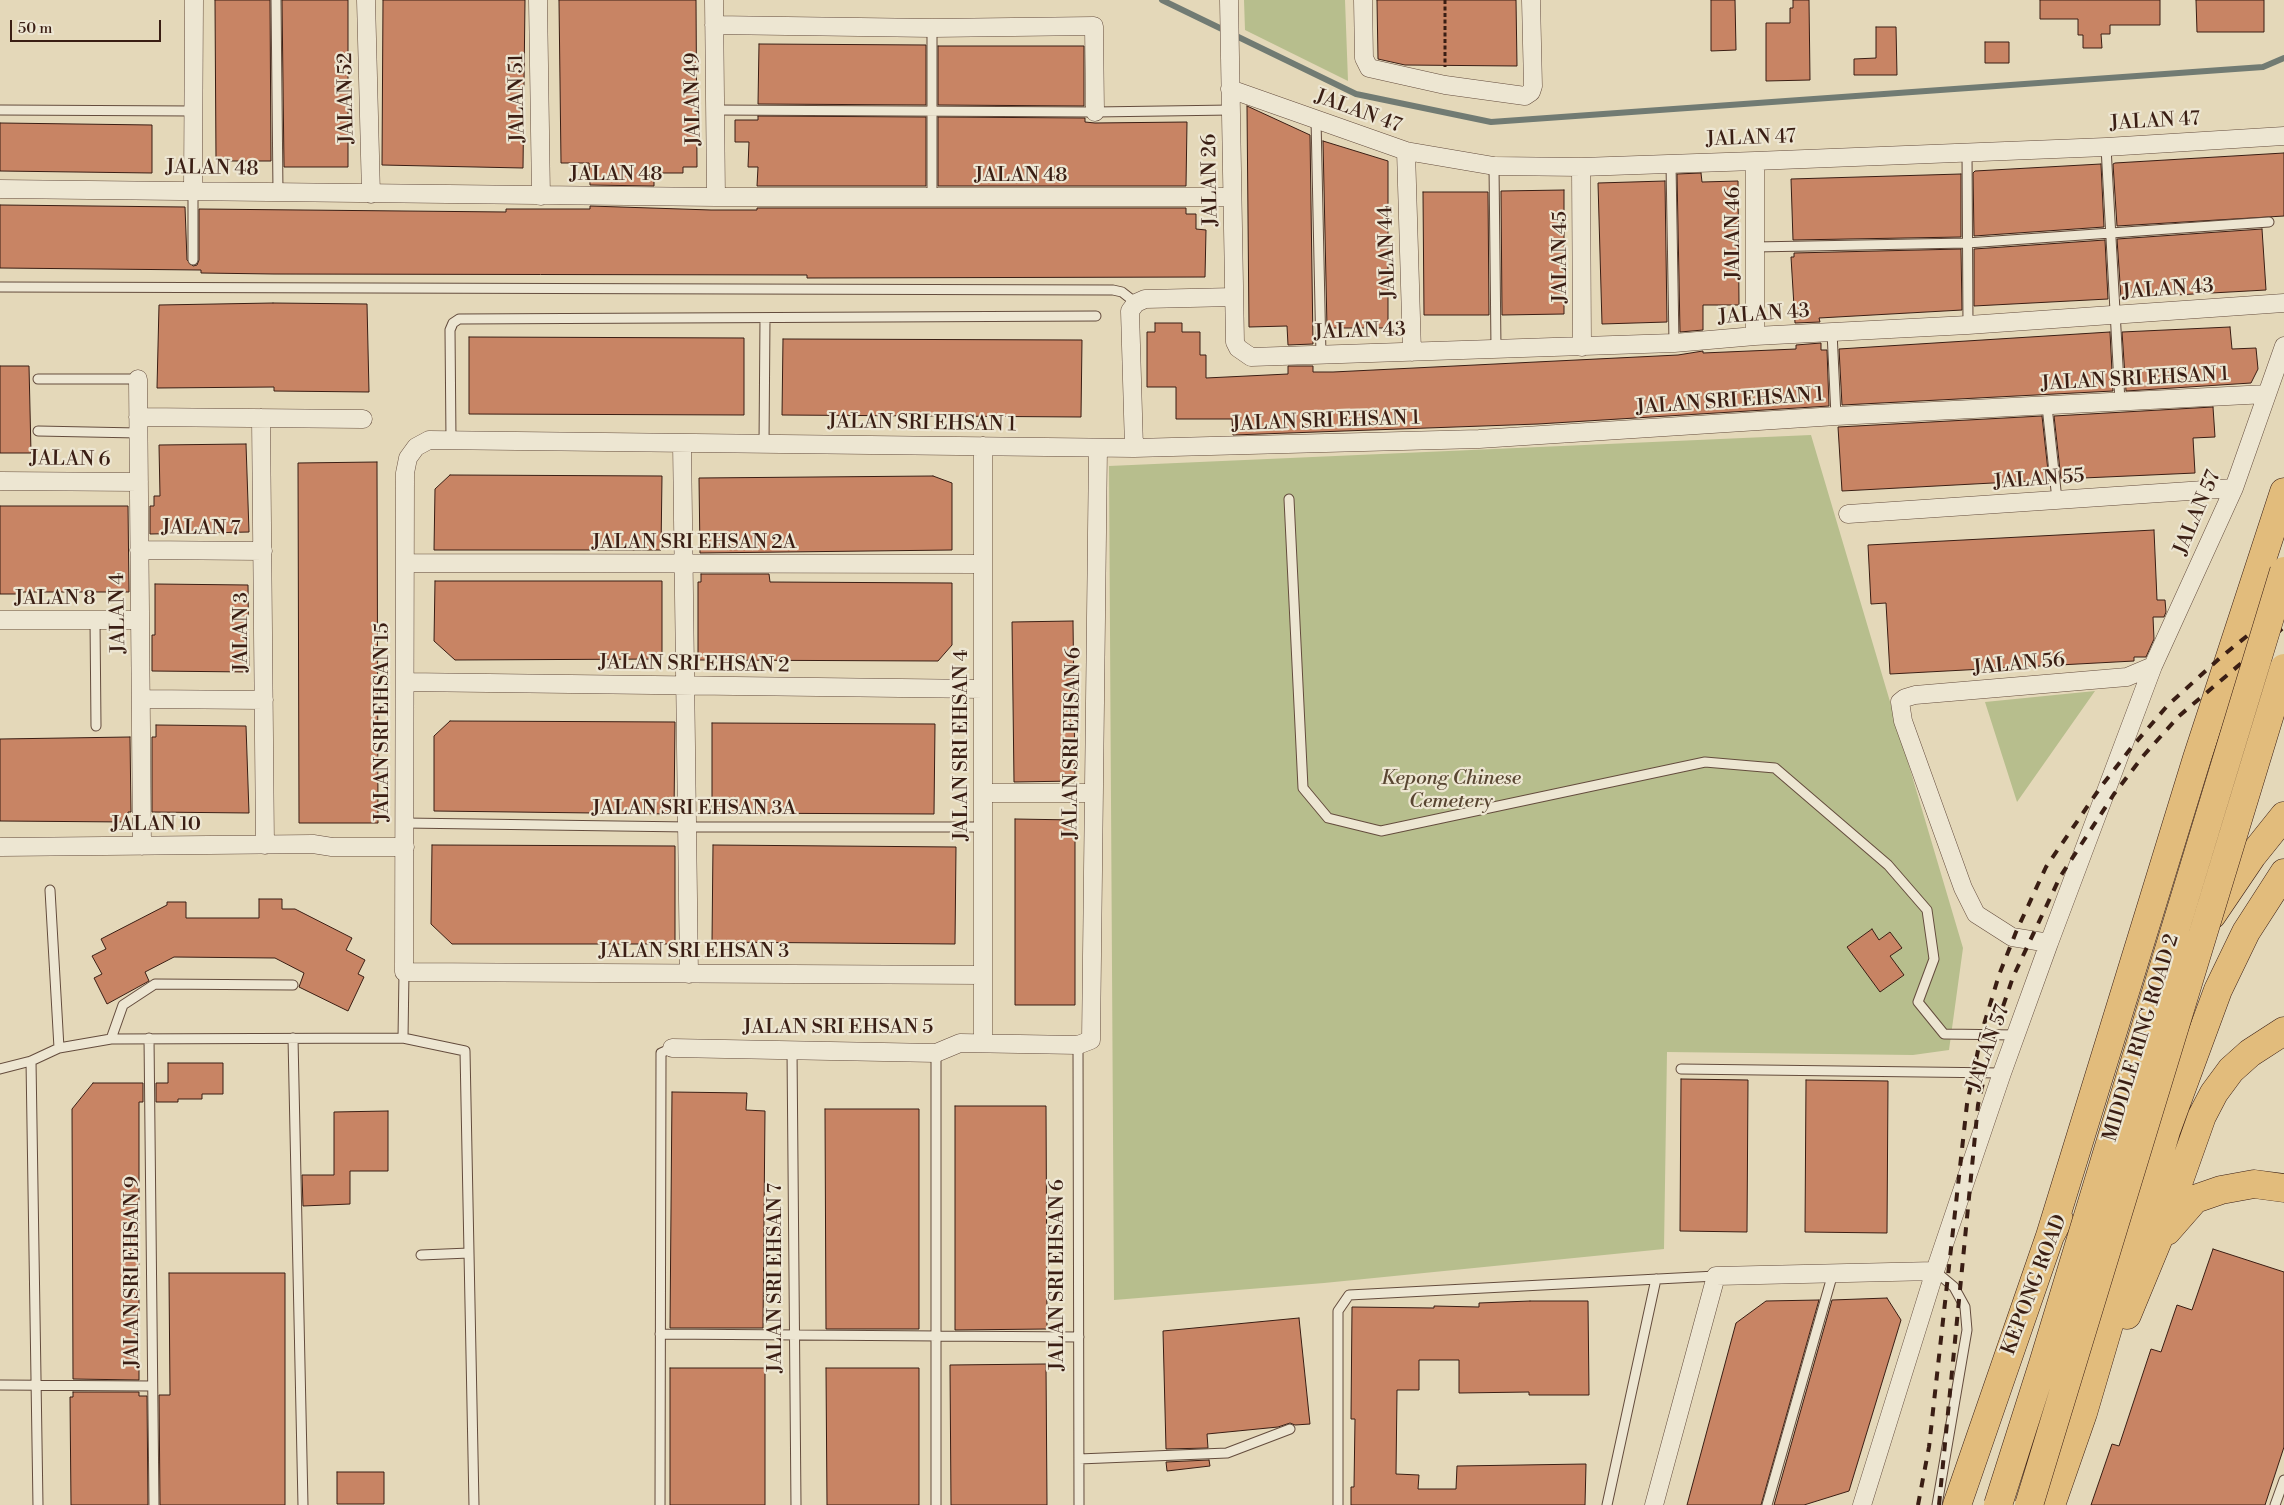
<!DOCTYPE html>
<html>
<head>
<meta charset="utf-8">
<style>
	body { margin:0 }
	#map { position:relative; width:2284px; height:1505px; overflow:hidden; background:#e4d8b9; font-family:"Libre Bodoni",serif }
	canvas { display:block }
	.scale { position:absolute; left:10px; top:20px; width:151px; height:22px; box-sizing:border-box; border:2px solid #3a1e14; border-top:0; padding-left:6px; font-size:15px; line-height:18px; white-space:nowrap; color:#3a1e14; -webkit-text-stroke:4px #ede6d2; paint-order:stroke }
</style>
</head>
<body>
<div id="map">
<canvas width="2284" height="1505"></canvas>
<div class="scale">50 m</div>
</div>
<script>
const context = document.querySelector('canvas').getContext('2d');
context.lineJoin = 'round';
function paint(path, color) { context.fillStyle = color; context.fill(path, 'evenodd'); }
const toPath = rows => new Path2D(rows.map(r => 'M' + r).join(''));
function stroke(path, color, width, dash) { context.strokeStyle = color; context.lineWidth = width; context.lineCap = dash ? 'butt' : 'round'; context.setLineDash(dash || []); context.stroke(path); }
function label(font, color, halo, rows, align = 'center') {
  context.font = font + ' "Libre Bodoni",serif'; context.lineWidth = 4.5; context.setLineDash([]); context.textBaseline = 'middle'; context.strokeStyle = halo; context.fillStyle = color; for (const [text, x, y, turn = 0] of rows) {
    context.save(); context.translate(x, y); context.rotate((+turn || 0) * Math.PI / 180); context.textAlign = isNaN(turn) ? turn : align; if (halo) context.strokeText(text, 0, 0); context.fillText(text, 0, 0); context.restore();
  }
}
paint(toPath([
	[1244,0,1345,0,1348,81,1245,30],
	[1811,435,1963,948,1949,1050,1913,1055,1667,1052,1664,1249,1324,1283,1114,1300,1109,466],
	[2095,691,2017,802,1985,702]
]), '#b7be8d');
stroke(toPath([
	[1162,0,1356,94,1491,122,2263,67,2284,58]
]), '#717b73', 6);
const building = toPath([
	[215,0,270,0,271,161,216,161,215,0],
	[282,0,348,0,348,167,284,167,282,0],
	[383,0,525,0,523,168,382,165,383,0],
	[559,0,696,0,697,167,683,167,683,173,654,173,654,186,590,185,589,163,561,163,559,0],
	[1377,0,1516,0,1517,66,1405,65,1378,59,1377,0],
	[1711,0,1735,0,1736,50,1711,51,1711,0],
	[1793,0,1809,0,1810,80,1766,81,1766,23,1790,23,1790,8,1793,8,1793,0],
	[2040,0,2160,0,2160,25,2110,25,2110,34,2101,34,2102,48,2083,48,2083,35,2078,35,2078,19,2040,19,2040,0],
	[2196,0,2264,0,2264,32,2197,32,2196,0],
	[1876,27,1896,27,1897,75,1854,75,1854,59,1876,58,1876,27],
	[1985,42,2009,42,2009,63,1985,63,1985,42],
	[759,44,926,45,926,105,758,104,759,44],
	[938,46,1084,46,1084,106,938,105,938,46],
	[1247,106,1310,135,1313,344,1288,345,1287,326,1249,327,1247,106],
	[758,116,926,117,926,186,757,186,758,167,748,167,749,142,735,142,735,120,758,120,758,116],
	[938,117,1085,118,1085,122,1095,123,1187,122,1186,186,938,186,938,117],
	[0,123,152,125,152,173,0,171,0,123],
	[1323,141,1388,161,1388,328,1327,328,1323,141],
	[2284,153,2284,216,2117,226,2113,164,2115,163,2284,153],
	[2101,164,2104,227,1974,236,1973,173,1975,171,2101,164],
	[1701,173,1702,182,1738,181,1739,305,1703,305,1703,330,1680,332,1677,174,1701,173],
	[1961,174,1961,237,1793,240,1791,179,1961,174],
	[1665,181,1667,322,1602,324,1598,183,1665,181],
	[1564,190,1564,314,1502,315,1501,191,1564,190],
	[1423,192,1488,192,1489,315,1424,315,1423,192],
	[0,205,185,207,187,260,193,266,197,265,199,260,199,209,506,212,506,209,590,209,590,206,711,210,757,210,757,208,1186,208,1186,214,1196,214,1196,229,1206,230,1205,277,807,278,807,275,274,274,201,273,201,270,0,268,0,205],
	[2262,229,2266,290,2121,298,2117,239,2262,229],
	[2105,240,2108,299,1974,306,1974,249,2105,240],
	[1961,249,1962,310,1819,318,1820,322,1795,323,1791,257,1794,257,1794,253,1961,249],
	[273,303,367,304,369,392,274,391,274,387,157,388,159,305,273,303],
	[1155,323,1182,323,1182,332,1200,332,1200,355,1206,355,1206,378,1288,374,1288,366,1313,366,1313,372,1333,372,1678,355,1703,351,1703,353,1796,349,1796,345,1821,343,1821,350,1827,350,1829,406,1538,424,1233,435,1232,419,1176,419,1176,387,1147,387,1147,332,1155,332,1155,323],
	[2230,327,2232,349,2256,348,2258,369,2251,383,2126,391,2122,332,2230,327],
	[2110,332,2113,391,1842,405,1839,349,2110,332],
	[469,337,744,338,744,415,469,414,469,337],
	[783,339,1082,340,1081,417,782,415,783,339],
	[0,366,29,366,31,453,0,453,0,366],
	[2213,407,2215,437,2193,438,2195,473,2061,479,2054,416,2213,407],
	[2042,416,2049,480,1842,491,1838,427,2042,416],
	[246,444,249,532,150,534,150,506,154,506,154,496,160,496,159,445,246,444],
	[377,462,378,823,299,823,298,463,377,462],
	[450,475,662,476,661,550,434,550,435,489,450,475],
	[933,476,952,483,952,550,700,553,699,478,933,476],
	[0,506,128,506,129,592,18,592,18,594,0,594,0,506],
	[2154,530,2157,600,2165,600,2166,612,2164,617,2153,617,2154,639,2146,657,2134,657,2134,661,1890,674,1886,603,1871,604,1868,545,2154,530],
	[701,574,769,574,770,582,952,583,952,645,938,661,698,660,698,582,701,582,701,574],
	[435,581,662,581,662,659,455,660,434,641,435,581],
	[155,584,248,585,249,672,152,671,152,635,155,635,155,584],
	[1073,621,1075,781,1014,782,1012,622,1073,621],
	[450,721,675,722,674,814,434,811,434,736,450,721],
	[712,723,935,724,934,814,712,813,712,723],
	[156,725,246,726,249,813,152,812,152,737,156,737,156,725],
	[130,737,131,812,128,812,128,822,0,821,0,739,130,737],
	[1015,819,1075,820,1075,1005,1015,1005,1015,819],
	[432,845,675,846,675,944,452,944,431,924,432,845],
	[713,845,956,847,955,944,712,942,713,845],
	[259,899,282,899,282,909,295,909,352,938,346,950,365,960,358,974,364,977,348,1011,299,987,304,973,275,958,174,957,145,972,149,981,107,1004,94,978,102,974,92,956,106,949,101,939,167,905,167,902,186,902,186,918,259,918,259,899],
	[1872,929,1879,940,1890,932,1902,948,1890,956,1904,975,1880,992,1847,947,1872,929],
	[168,1063,223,1063,223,1094,202,1094,202,1099,178,1099,178,1102,156,1102,156,1083,168,1083,168,1063],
	[1681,1079,1748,1080,1747,1232,1680,1231,1681,1079],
	[1806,1080,1888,1081,1887,1233,1805,1232,1806,1080],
	[93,1083,143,1083,143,1102,139,1102,139,1380,73,1379,72,1109,93,1083],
	[672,1092,747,1093,746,1110,765,1111,763,1328,670,1328,672,1092],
	[955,1106,1046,1106,1047,1329,955,1330,955,1106],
	[825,1109,919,1109,919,1329,826,1329,825,1109],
	[388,1111,388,1171,350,1171,350,1204,303,1206,302,1175,334,1175,334,1112,388,1111],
	[2213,1249,2284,1272,2284,1447,2265,1505,2091,1505,2112,1444,2119,1446,2151,1349,2161,1352,2177,1305,2192,1310,2213,1249],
	[169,1273,285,1273,285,1505,160,1505,159,1395,170,1395,169,1273],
	[1887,1298,1901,1320,1849,1491,1804,1505,1774,1505,1832,1300,1887,1298],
	[1819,1300,1761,1505,1687,1505,1736,1323,1766,1301,1819,1300],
	[1530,1301,1588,1301,1589,1395,1529,1395,1529,1392,1459,1393,1459,1360,1419,1360,1419,1390,1397,1390,1396,1474,1419,1475,1418,1489,1456,1489,1457,1466,1586,1464,1585,1505,1351,1505,1351,1487,1354,1487,1355,1419,1351,1419,1352,1307,1434,1308,1434,1306,1479,1307,1479,1303,1530,1301],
	[1299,1318,1310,1424,1295,1425,1290,1423,1278,1427,1207,1434,1208,1448,1166,1449,1163,1331,1299,1318],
	[1046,1364,1047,1505,951,1505,950,1365,1046,1364],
	[670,1368,765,1368,765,1505,670,1505,670,1368],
	[826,1368,919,1368,919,1505,827,1505,826,1368],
	[73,1392,139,1392,139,1396,147,1396,148,1505,71,1505,70,1397,73,1397,73,1392],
	[1209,1460,1210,1466,1167,1471,1166,1462,1209,1460],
	[337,1472,384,1472,384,1504,337,1504,337,1472]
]);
paint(building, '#c88464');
stroke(building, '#3a1e14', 1);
const service = toPath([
	[276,0,278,192],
	[0,110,193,111],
	[715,110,1095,112,1231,110],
	[1316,119,1321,355],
	[2106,147,2120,402],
	[1967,152,1968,325],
	[1671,164,1674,343],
	[1494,166,1496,349],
	[193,190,193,260],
	[932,197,932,28],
	[1755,247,1967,243,2269,222],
	[0,287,1113,290,1122,292,1136,303],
	[1832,332,1836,416],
	[38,379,138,379],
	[2047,406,2057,500],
	[38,431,138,433],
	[451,440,450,330,453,323,459,319,1096,316],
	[764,444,765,318],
	[1289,499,1303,788,1328,818,1381,831,1705,762,1775,768,1888,865,1927,910,1934,959,1918,1002,1944,1034,2016,1035],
	[95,620,96,726],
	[405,823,688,827,983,827],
	[50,890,59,1048],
	[149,1038,154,1505],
	[293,1038,303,1505],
	[403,1038,404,972],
	[111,1039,123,1005,155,984,293,985],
	[1078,1045,1079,1505],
	[792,1050,796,1505],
	[31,1061,38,1505],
	[0,1069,31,1061,59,1048,111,1039,403,1038,465,1051,474,1505],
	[1681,1069,2002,1073],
	[421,1255,469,1253],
	[1935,1271,1954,1287,1965,1307,1967,1330,1937,1505],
	[660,1334,1079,1337],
	[0,1385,151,1386],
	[1079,1459,1227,1453,1290,1429],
	[660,1505,661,1053,672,1048],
	[936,1505,936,1053],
	[1338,1505,1338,1311,1349,1295,1716,1276],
	[1607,1505,1656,1279],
	[1767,1505,1833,1273],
	[2275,1505,2284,1480]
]);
const minor = toPath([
	[366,0,371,194],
	[538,0,541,196],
	[714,0,716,197],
	[1229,0,1235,342,1238,348,1251,357,1674,343,1755,336,1968,325,2284,303],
	[1363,0,1364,58,1369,68,1445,85,1525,96,1531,92,1533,86,1531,0],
	[714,25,932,28,1094,26,1095,112],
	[1230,89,1406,151,1494,166,1581,167,1755,161,2106,147,2284,136],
	[1406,151,1412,352],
	[1581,167,1582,347],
	[0,189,716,197,1232,197],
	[193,190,194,0],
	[1755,336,1755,161],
	[138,379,142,846],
	[138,417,363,419],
	[261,418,265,845],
	[682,443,689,974],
	[983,446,983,1043],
	[1134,448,1130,311,1136,303,1145,299,1234,297],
	[0,481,139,482],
	[1848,514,2234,488],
	[139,550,263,551],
	[405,563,983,564],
	[0,620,140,620],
	[405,682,983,689],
	[141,699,264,700],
	[983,793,1094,793],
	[0,847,313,844,332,847,405,847],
	[2049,943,2153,666],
	[983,975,404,972,405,473,408,458,416,447,429,440,1134,448,1479,439,1836,416,2267,394],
	[672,1048,936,1053,960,1043,1078,1045,1091,1040,1098,448],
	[1654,1505,1716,1276,1935,1271],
	[1862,1505,1935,1271,2002,1073,2049,943,2012,937,1976,914,1963,888,1903,721,1900,702,1905,698,1915,695,2127,677,2153,666,2234,488,2284,346]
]);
const primary = toPath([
	[2212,915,2252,856,2284,816],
	[2167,1231,2195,1199,2221,1190,2254,1184,2284,1188],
	[2050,1236,2197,758,2284,492],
	[2127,1315,2158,1240,2202,1116,2214,1093,2231,1070,2250,1053,2284,1031],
	[1957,1505,2050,1236,2059,1219],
	[2051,1505,2083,1413,2166,1131,2218,990,2246,932,2284,873]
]);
stroke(service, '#644c3d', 11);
stroke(minor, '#644c3d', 19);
stroke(primary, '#3a1e14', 29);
stroke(toPath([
	[1445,0,1445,67]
]), '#3a1e14', 3, [4, 2.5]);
stroke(service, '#ede6d2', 9);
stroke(minor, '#ede6d2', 18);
stroke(primary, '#e2bc7c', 28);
stroke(toPath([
	[1918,1505,1929,1447,1967,1104,1982,1031,1999,975,2016,932,2046,867,2100,788,2131,748,2168,705,2221,657,2284,606],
	[1939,1505,1978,1105,1995,1030,2013,977,2060,877,2114,794,2144,755,2179,716,2284,627]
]), '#3a1e14', 4, [9, 9]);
const trunkBridge = toPath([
	[1998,1505,2043,1364,2284,571],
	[2029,1505,2284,668]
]);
stroke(trunkBridge, '#3a1e14', 29, []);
stroke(trunkBridge, '#e2bc7c', 28);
label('20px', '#3a1e14', '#ede6d2', [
	["JALAN 52",347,98,-91],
	["JALAN 51",518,98,-91],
	["JALAN 49",694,99,-91],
	["JALAN 47",1358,112,20],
	["JALAN 47",2155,122,-3],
	["JALAN 47",1751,139,-2],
	["JALAN 48",212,169,1],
	["JALAN 48",616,175],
	["JALAN 48",1021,176],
	["JALAN 26",1211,180,-91],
	["JALAN 46",1734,233,-90],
	["JALAN 44",1388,252,-92],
	["JALAN 45",1561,257,-90],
	["JALAN 43",2168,290,-4],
	["JALAN 43",1764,315,-4],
	["JALAN 43",1360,332,-2],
	["JALAN SRI EHSAN 1",2135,380,-3],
	["JALAN SRI EHSAN 1",1730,402,-4],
	["JALAN SRI EHSAN 1",1326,422,-2],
	["JALAN SRI EHSAN 1",922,424,1],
	["JALAN 6",70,460,1],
	["JALAN 55",2039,480,-4],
	["JALAN 57",2198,513,-67],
	["JALAN 7",201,529,1],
	["JALAN SRI EHSAN 2A",694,543],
	["JALAN 8",55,599],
	["JALAN 4",119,613,-91],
	["JALAN 3",242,632,-90],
	["JALAN SRI EHSAN 2",694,665,1],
	["JALAN 56",2019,665,-5],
	["JALAN SRI EHSAN 15",383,722,-90],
	["JALAN SRI EHSAN 6",1073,743,-89],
	["JALAN SRI EHSAN 4",962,745,-90],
	["JALAN SRI EHSAN 3A",694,809],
	["JALAN 10",156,825],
	["JALAN SRI EHSAN 3",694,952],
	["JALAN SRI EHSAN 5",838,1028],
	["MIDDLE RING ROAD 2",2142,1038,-73],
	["JALAN 57",1989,1048,-70],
	["JALAN SRI EHSAN 9",133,1272,-90],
	["JALAN SRI EHSAN 6",1058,1275,-90],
	["JALAN SRI EHSAN 7",776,1278,-90],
	["KEPONG ROAD",2035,1285,-69]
]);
label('italic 20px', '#594632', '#ede6d2', [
	["Kepong Chinese",1451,779],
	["Cemetery",1451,802]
]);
</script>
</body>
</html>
